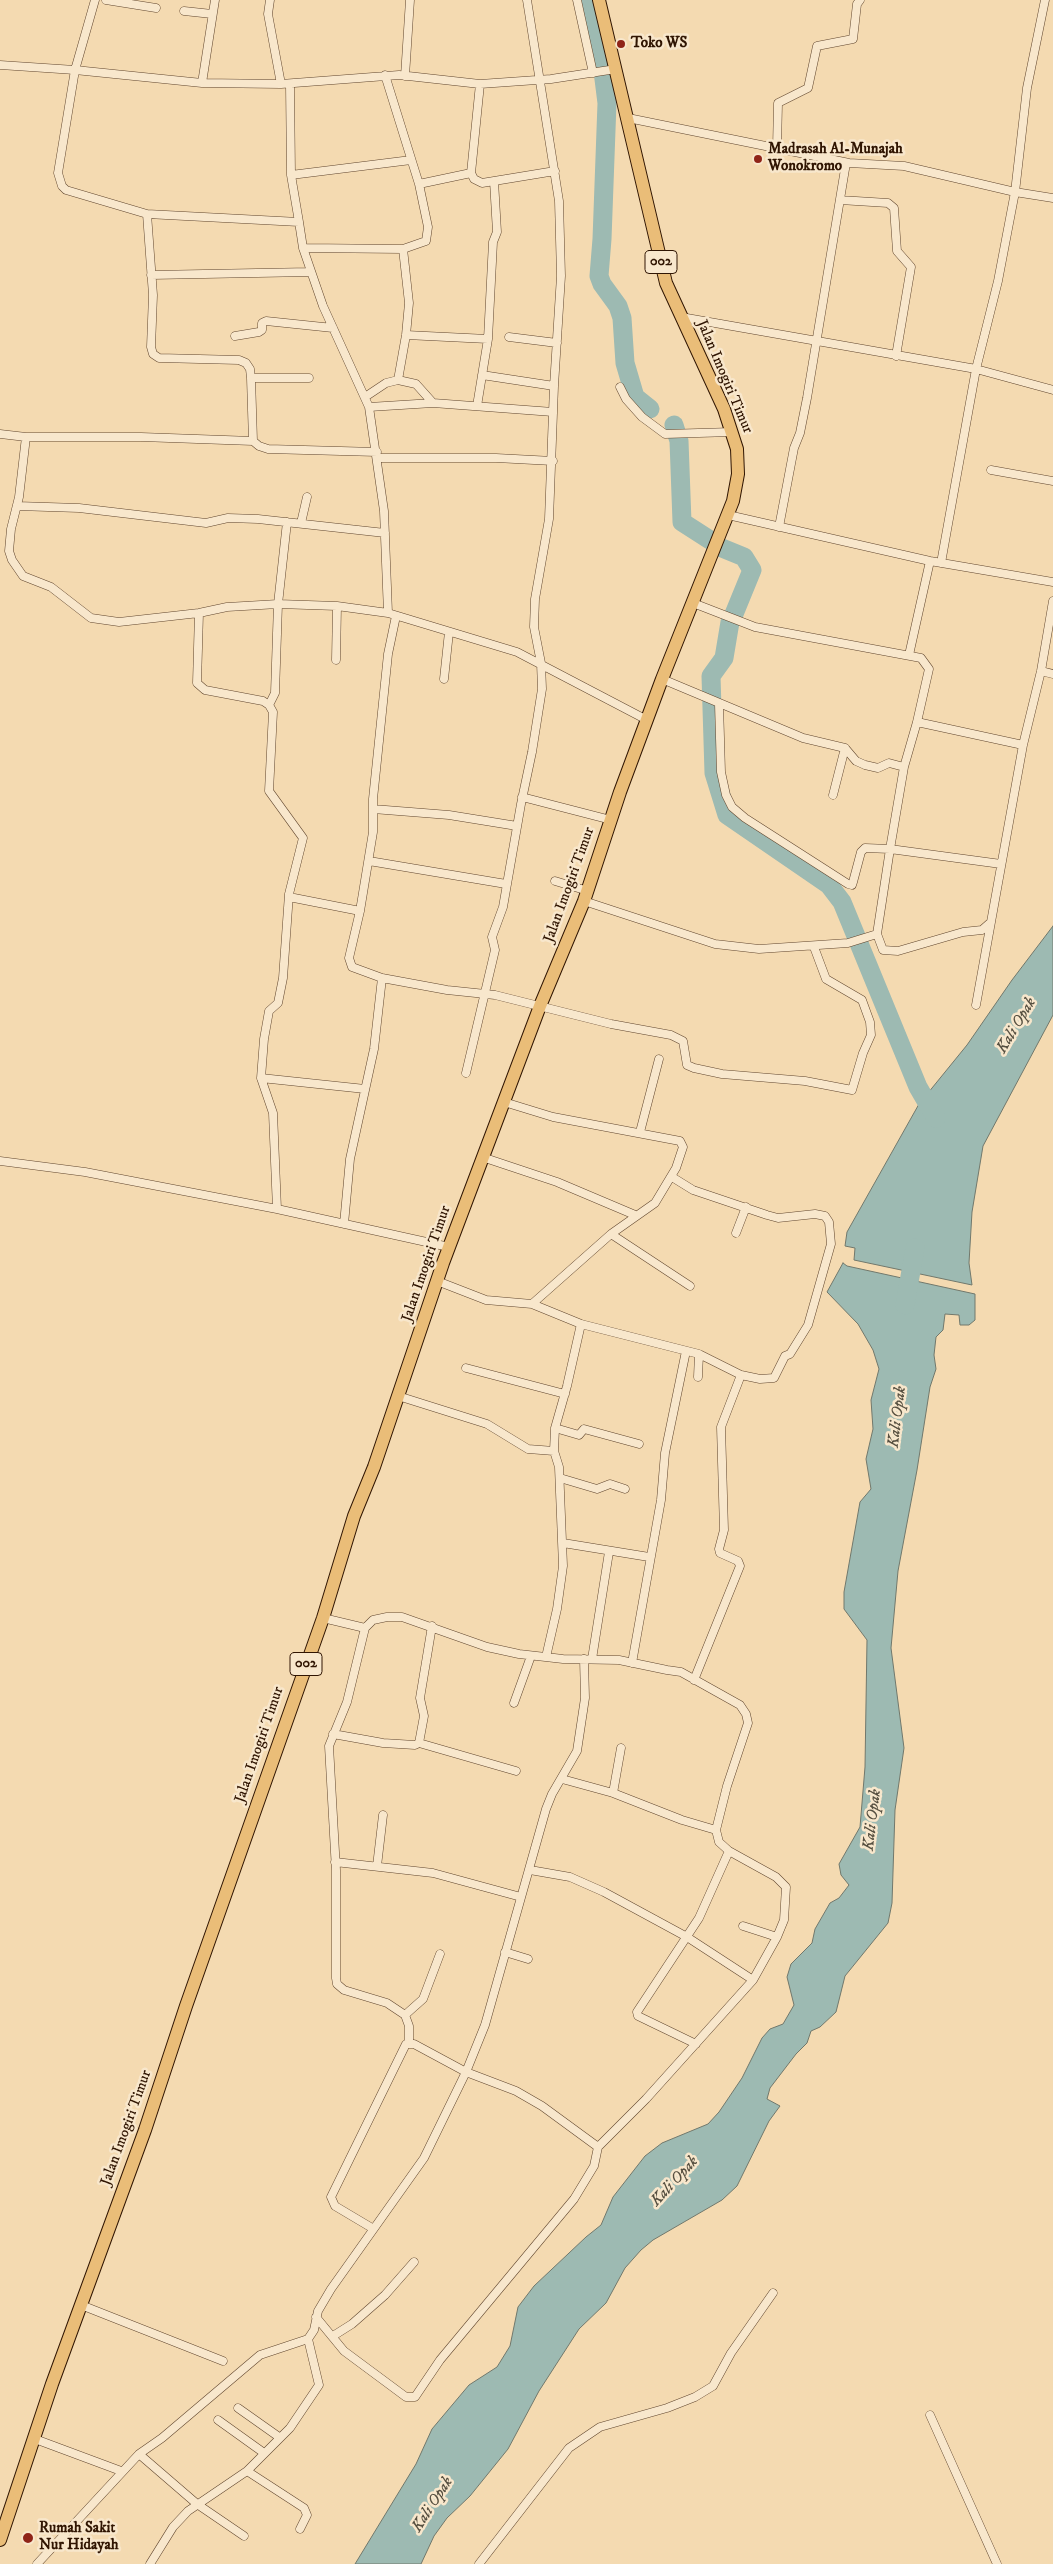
<!DOCTYPE html>
<html>
<head>
<meta charset="utf-8">
<style>
	body { margin:0 }
	canvas { display:block; background:#f4dab1 }
</style>
</head>
<body>
<canvas width="1053" height="2564"></canvas>
<script>
const context = document.querySelector('canvas').getContext('2d');
context.lineJoin = 'round';
function paint(path, color) { context.fillStyle = color; context.fill(path, 'evenodd'); }
const toPath = rows => new Path2D(rows.map(r => 'M' + r).join(''));
function stroke(path, color, width, dash) { context.strokeStyle = color; context.lineWidth = width; context.lineCap = dash ? 'butt' : 'round'; context.setLineDash(dash || []); context.stroke(path); }
function label(font, color, halo, rows, align = 'center') {
  context.font = font + ' "IM FELL DW Pica",serif'; context.lineWidth = 5; context.setLineDash([]); context.textBaseline = 'middle'; context.strokeStyle = halo; context.fillStyle = color; for (const [text, x, y, turn = 0] of rows) {
    context.save(); context.translate(x, y); context.rotate((+turn || 0) * Math.PI / 180); context.textAlign = isNaN(turn) ? turn : align; if (halo) context.strokeText(text, 0, 0); context.fillText(text, 0, 0); context.restore();
  }
}
const water = toPath([
	[1053,926,1053,1015,983,1146,972,1212,969,1263,972,1285,854,1260,855,1248,845,1246,847,1232,919,1104,967,1045,1012,980,1053,926],
	[843,1263,847,1266,975,1294,975,1320,969,1325,960,1325,959,1315,945,1314,943,1330,936,1337,934,1355,936,1369,930,1387,917,1470,898,1571,891,1648,904,1748,895,1810,892,1903,888,1923,845,1976,836,2012,820,2027,811,2031,807,2043,796,2054,770,2088,767,2099,780,2106,769,2121,737,2186,722,2200,653,2240,641,2250,625,2268,606,2303,579,2329,539,2391,508,2449,470,2496,447,2518,434,2536,421,2564,355,2564,416,2464,432,2429,469,2385,497,2367,510,2346,518,2307,534,2286,586,2237,601,2225,613,2197,645,2156,662,2143,708,2124,719,2112,742,2078,762,2038,770,2029,783,2024,794,2005,787,1977,791,1964,812,1943,815,1929,830,1903,839,1898,849,1885,841,1875,839,1864,860,1827,865,1767,867,1640,844,1609,844,1592,860,1502,871,1489,866,1459,873,1429,871,1400,879,1369,873,1350,858,1324,827,1292,843,1263]
]);
paint(water, '#9dbab2');
stroke(water, '#71786c', 1);
stroke(toPath([
	[587,0,602,63,607,103,602,239,599,276,602,284,618,306,622,318,625,363,635,397,650,409],
	[674,425,679,441,682,522,710,540],
	[722,548,744,557,752,570,734,614],
	[730,622,724,658,711,676,714,773,727,815,829,885,842,902,918,1087,936,1118],
	[905,1305,915,1248]
]), '#9dbab2', 19);
const street = toPath([
	[95,0,75,70,58,173,62,186,66,190,147,214,299,222,303,248,323,306,369,407,384,511,388,613],
	[106,0,156,8],
	[270,0,268,14,281,84],
	[577,0,593,73],
	[184,11,212,14],
	[0,65,75,70,202,83,281,84,399,75,480,84,551,79,616,69],
	[405,76,410,0],
	[202,83,215,0],
	[290,84,291,175,299,222],
	[628,118,849,163,904,166,1015,192,1053,198],
	[777,148,778,103,808,88,817,46,853,39,857,4,860,0],
	[471,173,480,84],
	[291,175,411,160],
	[419,184,471,173,474,179,482,183,555,171],
	[840,200,888,203,894,208,897,251,911,267,896,356],
	[147,214,153,295,151,347,153,354,159,358,239,360,246,363,250,369,251,378,253,441],
	[303,248,403,249,426,241,428,227,419,184,385,75],
	[151,275,310,272],
	[681,317,976,369,1053,390],
	[406,335,488,339],
	[235,336,259,332,262,330,262,323,266,321,333,328],
	[509,337,557,343],
	[482,375,554,386],
	[251,378,309,378],
	[398,380,406,335,409,303,403,249],
	[620,387,626,399,642,417,665,434,732,432],
	[365,397,386,383,398,380,416,384,433,403],
	[477,406,488,339,493,242,497,232,494,181],
	[369,407,433,403,553,412],
	[0,434,26,437,19,497,11,529,9,551,12,560,23,576,51,587,91,618,119,622,199,613,227,607,278,604,337,606,388,613,517,652,647,720],
	[26,437,141,437,253,441,259,446,268,449,377,452],
	[378,458,496,458,553,461],
	[991,470,1053,481],
	[17,506,79,508,206,523,228,518,258,519,385,533],
	[728,515,930,561,1053,582],
	[301,523,307,497],
	[779,527,794,448,800,433,807,398,846,163],
	[941,563,976,369,998,281,1015,192,1027,88,1045,0],
	[693,603,755,627,921,658,929,669,917,722,1023,745],
	[199,613,197,683,205,690,263,701,269,705,273,712,269,791,303,838,289,894,283,978,278,1003,269,1011,264,1039,261,1078,273,1113,277,1209],
	[396,616,388,654,373,799,373,832,360,911,349,958,352,967,382,978,447,990,495,995,611,1024,671,1035,683,1041,687,1065,694,1068,722,1074,805,1081,852,1090,863,1053,871,1035,870,1022,862,1000,826,979,814,947],
	[909,655,930,561],
	[336,660,337,606],
	[1041,671,1053,674],
	[444,679,449,632],
	[662,679,803,738,845,748,856,761,865,765,878,768,889,763,904,767],
	[719,704,721,772,726,795,732,807,745,818,848,884,852,885,853,882,861,852,865,848,890,849,904,767,917,722],
	[269,705,275,693,278,604,287,522],
	[833,795,845,748],
	[522,797,611,820],
	[373,809,449,815,517,826],
	[369,861,506,884],
	[555,881,588,891],
	[289,897,360,911],
	[584,901,715,944,759,949,848,943,877,934],
	[990,923,982,930,963,932,898,951,883,950,877,934,890,849,1001,864],
	[976,1005,1023,745,1041,671,1053,601],
	[466,1073,495,950,492,937,503,907,521,804,532,752,542,689,541,663,534,627,535,599,549,519,554,386,561,276,559,201,527,0],
	[261,1078,365,1089],
	[504,1102,553,1117,680,1141,683,1147,676,1168,655,1203,611,1234,532,1304],
	[640,1132,659,1059],
	[482,1157,557,1182,635,1215],
	[0,1161,85,1172,277,1209,449,1247],
	[344,1224,350,1159,374,1049,382,978],
	[736,1233,746,1207],
	[611,1234,690,1286],
	[437,1281,486,1300,532,1304,581,1324,699,1354,741,1375,760,1379,774,1378,785,1356,790,1354,808,1325,831,1244,829,1222,825,1216,815,1214,778,1218,767,1215,693,1190,672,1177],
	[466,1368,565,1394],
	[698,1377,699,1354],
	[398,1396,487,1424,528,1449,554,1451],
	[555,1428,579,1435,584,1429,639,1444],
	[560,1478,597,1489,610,1484,625,1489],
	[563,1543,649,1557],
	[323,1618,365,1628,347,1702,329,1746,336,1870,336,1978,337,1984,344,1990,387,2003,405,2015,409,2026,409,2043],
	[365,1628,373,1620,387,1617,402,1617,487,1647,519,1654,563,1659,619,1660,667,1670,681,1672,740,1705,746,1714,748,1723,727,1786,716,1830,719,1842,729,1851,699,1918,637,2012,638,2016,696,2044],
	[546,1657,557,1609,563,1566,559,1467,554,1451,555,1428,567,1386,581,1324],
	[592,1659,609,1552],
	[632,1663,661,1500,665,1453,686,1351],
	[694,1680,740,1566,738,1561,720,1553,719,1549,724,1530,721,1427,741,1375],
	[514,1703,531,1656],
	[333,1734,383,1743,415,1745,419,1743,424,1716,420,1698,432,1626],
	[419,1743,516,1771],
	[562,1779,613,1793,682,1820,716,1830],
	[613,1793,621,1748],
	[335,1862,433,1873,521,1897],
	[377,1866,383,1815],
	[530,1870,570,1877,604,1892,687,1937,753,1980],
	[743,1926,777,1937],
	[505,1952,528,1959],
	[405,2015,423,1999,440,1954],
	[598,2147,646,2099,753,1980,777,1937,784,1920,786,1887,776,1877,729,1851],
	[81,2305,223,2361],
	[316,2317,344,2351,406,2397,415,2397,440,2360,574,2199,594,2166,598,2147,542,2106,516,2091,466,2072,414,2044,406,2044,331,2197,335,2206,372,2228],
	[333,2336,352,2324,385,2295,414,2262],
	[238,2408,279,2437],
	[930,2415,997,2564],
	[218,2420,264,2453],
	[35,2439,121,2471],
	[139,2454,197,2504,244,2536],
	[247,2471,304,2508,307,2515,300,2529],
	[37,2564,139,2454,162,2438,260,2355,308,2339,314,2330,318,2311,331,2289,424,2158,466,2072,485,2025,546,1809,552,1794,577,1751,585,1698,584,1659],
	[150,2564,173,2527,188,2511,247,2471,290,2428,319,2385,308,2339],
	[479,2564,569,2448,600,2427,667,2408,695,2397,713,2386,731,2353,773,2293]
]);
const primary = toPath([
	[0,2540,52,2384,145,2130,186,2006,323,1618,354,1516,374,1467,443,1263,540,1006,584,901,620,792,662,679,733,501,738,474,737,449,724,409,666,283,599,0]
]);
stroke(street, '#61462e', 9);
stroke(primary, '#301502', 14);
stroke(street, '#f8e7cc', 8);
stroke(primary, '#eabd78', 12);
for (const [x, y, r, color] of [
	[621,44,5,"#8f2418"],
	[758,159,5,"#8f2418"],
	[28,2538,6,"#8f2418"]
]) { const dot = new Path2D(); dot.arc(x, y, r, 0, 2 * Math.PI); context.fillStyle = color; context.fill(dot); stroke(dot, '#f8e7cc', 2); }
for (const [x, y, w] of [
	[661,262,32],
	[306,1664,32]
]) { const box = new Path2D(); box.roundRect(x - w / 2, y - 11.5, w, 23, 4); context.fillStyle = '#f8e7cc'; context.fill(box); stroke(box, '#301502', 1); }
label('bold 14px', '#301502', null, [
	["002",661,262],
	["002",306,1664]
]);
label('bold 15px', '#301502', '#f8e7cc', [
	["Toko WS",631,44],
	["Madrasah Al-Munajah",768,150],
	["Wonokromo",768,167],
	["Rumah Sakit",39,2529],
	["Nur Hidayah",39,2546]
], 'left');
label('15px', '#301502', '#f8e7cc', [
	["Jalan Imogiri Timur",724,377,67],
	["Jalan Imogiri Timur",570,885,-70],
	["Jalan Imogiri Timur",427,1264,-71],
	["Jalan Imogiri Timur",260,1745,-71],
	["Jalan Imogiri Timur",127,2128,-70]
]);
label('italic 16px', '#564f40', '#f8e7cc', [
	["Kali Opak",1017,1026,-59],
	["Kali Opak",898,1417,-83],
	["Kali Opak",873,1820,-83],
	["Kali Opak",675,2182,-47],
	["Kali Opak",433,2505,-57]
]);
</script>
</body>
</html>
